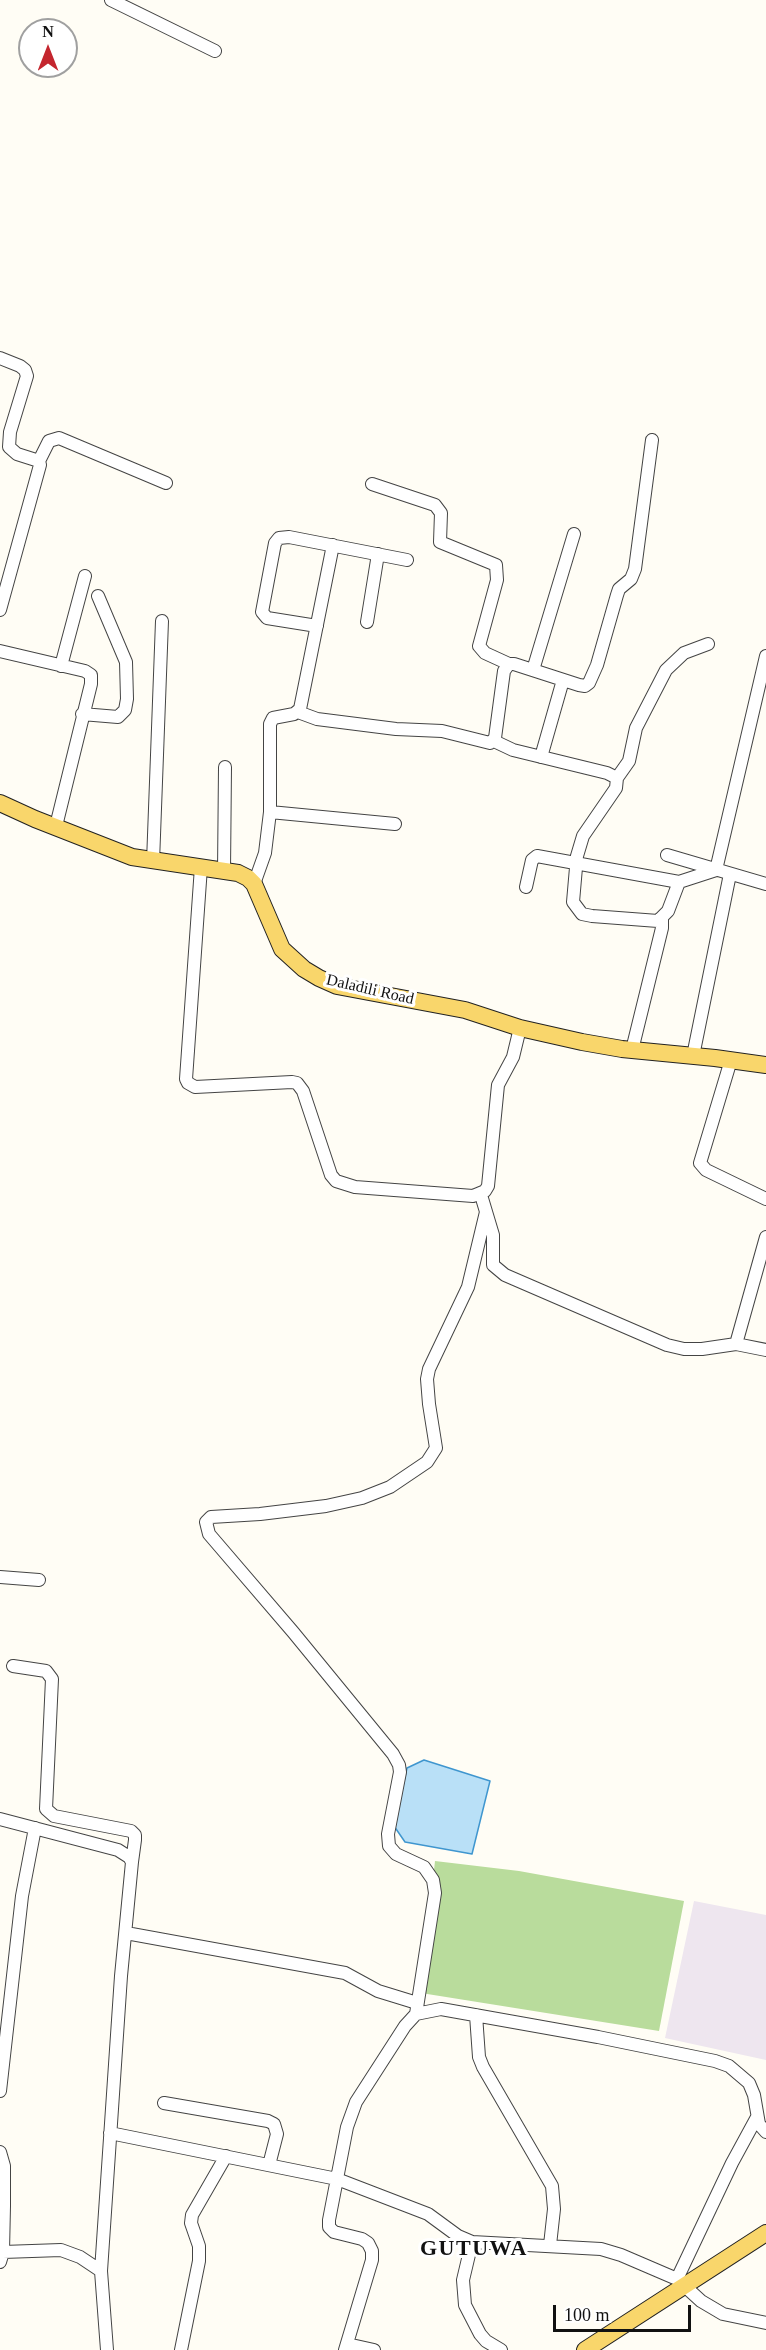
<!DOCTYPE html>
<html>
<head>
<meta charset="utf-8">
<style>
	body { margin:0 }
	#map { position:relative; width:766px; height:2350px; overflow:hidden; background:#fffdf5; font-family:Georgia,serif }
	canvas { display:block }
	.north { position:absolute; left:18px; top:18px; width:60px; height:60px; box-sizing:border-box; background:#fff; border:2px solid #a0a0a0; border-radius:50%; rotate:0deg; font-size:16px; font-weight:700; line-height:24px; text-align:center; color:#111 }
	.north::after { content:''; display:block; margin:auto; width:21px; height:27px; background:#c4262e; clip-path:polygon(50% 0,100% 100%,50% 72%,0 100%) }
	.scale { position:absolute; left:553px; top:2305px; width:138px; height:27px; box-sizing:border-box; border:3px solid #111; border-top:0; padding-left:8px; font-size:18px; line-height:21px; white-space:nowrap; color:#111; -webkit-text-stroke:4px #fff; paint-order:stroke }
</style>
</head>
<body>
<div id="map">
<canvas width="766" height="2350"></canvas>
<div class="north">N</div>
<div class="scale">100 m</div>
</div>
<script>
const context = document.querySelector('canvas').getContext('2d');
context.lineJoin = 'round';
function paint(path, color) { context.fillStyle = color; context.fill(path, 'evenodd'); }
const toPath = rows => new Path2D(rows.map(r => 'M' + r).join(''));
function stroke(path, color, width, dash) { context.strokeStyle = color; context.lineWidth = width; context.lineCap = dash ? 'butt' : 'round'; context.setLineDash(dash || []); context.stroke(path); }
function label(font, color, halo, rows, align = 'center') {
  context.font = font + ' Georgia,serif'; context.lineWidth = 6; context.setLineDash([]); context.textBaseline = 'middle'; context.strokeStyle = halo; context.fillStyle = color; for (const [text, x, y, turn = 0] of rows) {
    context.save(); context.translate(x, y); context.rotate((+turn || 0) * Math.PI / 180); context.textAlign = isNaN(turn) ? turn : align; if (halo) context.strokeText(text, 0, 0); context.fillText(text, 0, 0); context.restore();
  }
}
paint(toPath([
	[694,1901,766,1915,766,2060,665,2038]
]), '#eee6ef');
paint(toPath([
	[435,1861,519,1871,684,1901,659,2031,421,1993]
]), '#b9dc9c');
const water = toPath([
	[424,1760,490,1781,472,1854,405,1842,394,1826,407,1768,424,1760]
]);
paint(water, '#b9e0f7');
stroke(water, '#3f96cf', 1.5);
const minor = toPath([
	[111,0,215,51],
	[0,358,20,366,25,370,27,376,10,432,9,447,17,454,39,461,40,465,0,610],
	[39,461,49,441,59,438,166,483],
	[372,484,435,505,441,513,440,542,496,565,497,580,479,646,485,653,509,664],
	[367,622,378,554],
	[317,626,267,618,262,612,275,543,279,538,289,537,407,560],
	[0,651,85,671,91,675,91,684,56,826],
	[61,666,85,576],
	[533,670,574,534],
	[298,712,317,719,396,729,442,731,490,743,495,738,504,671,509,664,514,664,579,685,585,686,589,683,597,665,617,595,619,589,631,579,635,569,652,440],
	[82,714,118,717,125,710,127,699,126,662,98,596],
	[494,741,513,750,607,773,617,778,616,788,583,836,577,856,573,902,582,914,592,916,658,921,668,911,679,882,716,870,766,656],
	[541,757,563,680],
	[617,778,629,761,636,728,666,670,684,653,708,644],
	[270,812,395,824],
	[667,855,766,884],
	[153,862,162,621],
	[201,867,186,1079,188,1083,195,1087,292,1082,297,1083,303,1091,331,1175,336,1181,355,1187,473,1196,485,1191,488,1186,498,1085,513,1057,520,1028],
	[224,871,225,767],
	[254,884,265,853,270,812,270,724,273,718,294,714,300,709,333,545],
	[526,887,532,860,537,856,679,882],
	[632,1050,662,928,662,919],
	[693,1056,730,874],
	[731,1060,700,1163,706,1170,766,1199],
	[481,1195,493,1235,493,1265,505,1275,667,1345,684,1349,702,1349,736,1344,766,1350],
	[736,1344,766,1237],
	[0,1577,39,1580],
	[13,1666,46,1671,52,1679,46,1809,54,1816,131,1831,135,1835,135,1840,132,1862],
	[0,1819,118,1850,129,1857,132,1862,121,1976,101,2271,107,2350],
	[126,1933,345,1973,378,1991,417,2003],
	[416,2014,435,1893,433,1880,424,1867,396,1854,389,1846,388,1834,400,1772,399,1765,393,1754,293,1632,209,1534,206,1522,211,1517,260,1514,326,1506,362,1498,390,1487,427,1462,436,1448,429,1404,427,1379,429,1369,468,1287,486,1212],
	[476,2015,479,2057,483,2067,552,2186,554,2209,550,2245],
	[0,2091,22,1896,35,1828],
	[164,2103,268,2121,274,2124,277,2134,269,2165],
	[110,2133,337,2179,428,2214,458,2236,472,2242,601,2249,621,2255,677,2279,701,2301,723,2314,766,2323],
	[0,2152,4,2166,4,2206,3,2252,0,2262],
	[472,2242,463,2280,465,2305,480,2334,486,2341,501,2350],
	[3,2252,61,2250,80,2257,101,2271],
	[677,2279,732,2163,757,2117],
	[347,2344,374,2350],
	[181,2350,199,2261,199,2246,191,2223,192,2215,226,2156],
	[345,2350,372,2260,372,2251,368,2243,362,2239,334,2232,329,2227,329,2220,347,2127,356,2102,405,2026,416,2014,441,2009,598,2037,715,2061,729,2066,749,2083,754,2095,759,2124,766,2132]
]);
const major = toPath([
	[0,803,35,819,132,857,238,873,248,878,254,884,282,949,304,969,319,978,337,986,465,1010,520,1028,582,1042,622,1049,715,1058,766,1065],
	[585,2350,766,2233]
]);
stroke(minor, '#444', 14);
stroke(major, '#222', 18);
stroke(minor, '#fff', 12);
stroke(major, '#f9d66b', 16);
label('16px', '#111', '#fff', [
	["Daladili Road",370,990,13]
]);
context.letterSpacing = '1.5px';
label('bold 22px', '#111', '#fff', [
	["GUTUWA",474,2249]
]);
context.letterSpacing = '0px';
</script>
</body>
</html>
